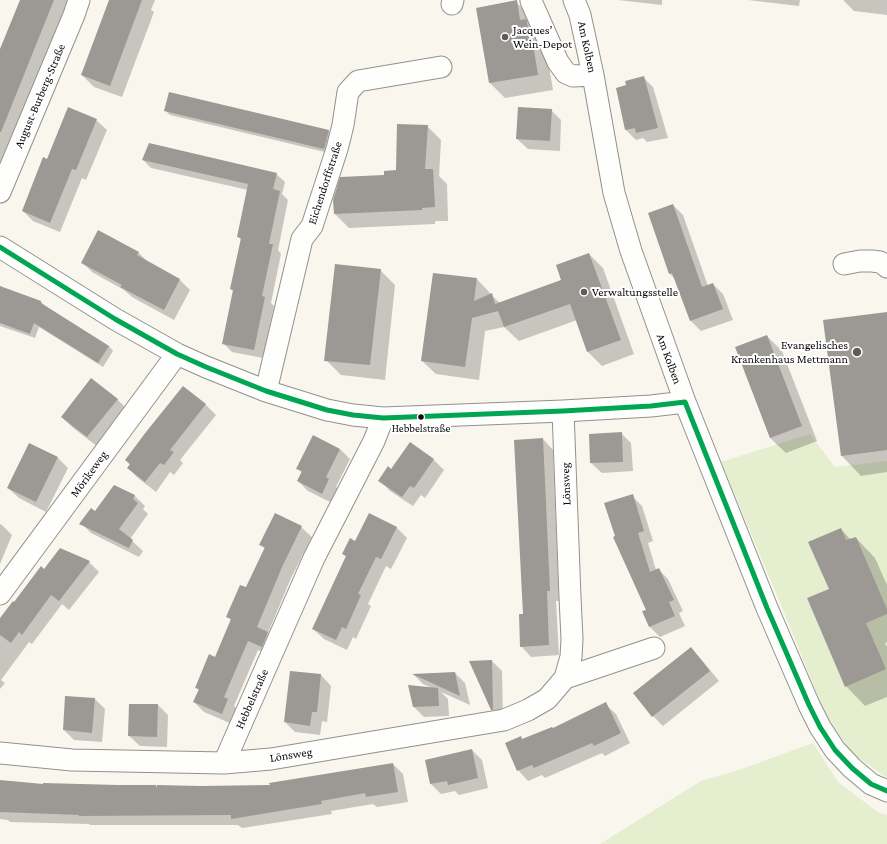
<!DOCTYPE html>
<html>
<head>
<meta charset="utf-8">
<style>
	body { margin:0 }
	canvas { display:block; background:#f9f6ee }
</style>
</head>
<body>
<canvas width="887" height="844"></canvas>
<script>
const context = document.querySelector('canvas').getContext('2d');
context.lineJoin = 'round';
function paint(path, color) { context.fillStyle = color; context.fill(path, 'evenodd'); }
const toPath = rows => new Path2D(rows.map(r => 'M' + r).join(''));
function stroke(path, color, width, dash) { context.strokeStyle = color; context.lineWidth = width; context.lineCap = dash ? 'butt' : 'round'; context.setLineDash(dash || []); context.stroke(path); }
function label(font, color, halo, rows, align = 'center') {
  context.font = font + ' "Crimson Pro",serif'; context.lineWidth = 4; context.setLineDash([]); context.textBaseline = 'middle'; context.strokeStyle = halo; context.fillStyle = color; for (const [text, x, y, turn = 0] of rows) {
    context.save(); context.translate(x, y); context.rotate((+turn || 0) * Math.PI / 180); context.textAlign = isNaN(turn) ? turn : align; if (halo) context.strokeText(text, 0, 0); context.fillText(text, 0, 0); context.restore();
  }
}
paint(toPath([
	[810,434,835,467,887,461,887,778,853,754,828,721,779,600,721,462],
	[813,743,838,782,879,813,887,815,887,844,600,844,701,781,736,771]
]), '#e5eecf');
paint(toPath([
	[21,0,75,0,0,171,0,52],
	[110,0,155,0,151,10,154,12,122,97,94,87,82,75],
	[618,0,662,0,662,5],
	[748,0,800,0,799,6],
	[844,0,887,0,887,15,854,11,844,1],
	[516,2,531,17,548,60,553,90,505,98,490,83],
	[643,77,653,87,668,138,647,142,643,138,636,140,626,130,627,86],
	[170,93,329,131,334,136,329,153,170,115,165,110],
	[68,109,96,120,107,130,86,180,82,178,60,232,33,221,23,211,47,160],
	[551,110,561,120,560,151,528,149,517,139],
	[427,126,441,140,439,176,447,184,448,221,435,221,435,224,349,228,335,214,334,200,397,171],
	[143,160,276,174,285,182,282,194,288,200,278,250,281,254,271,303,274,306,263,358,232,352,223,343,234,292,231,289,241,240,238,236,248,190,151,168],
	[673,205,683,215,708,286,713,284,723,294,733,320,701,331,691,321,676,280,670,274,649,214],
	[139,253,149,263,180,280,190,290,174,320,132,297,124,290,92,272,82,262],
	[589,254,603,268,634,354,602,366,588,352,577,320,519,341,504,327,485,331,479,380,436,374,422,361,477,279,490,293,490,295,491,295,500,303,562,281],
	[380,270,395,285,385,380,341,375,326,360],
	[0,287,41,302,46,307,109,346,113,351,103,367,39,327,35,338,0,326],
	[887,313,887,472,861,476,842,456],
	[767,336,782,351,817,441,786,453,770,438,736,348],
	[183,387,206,405,216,415,180,460,183,463,174,475,170,472,156,492,138,478,128,468,130,465,126,460],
	[117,399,127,409,98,447,72,427,62,417],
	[621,433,631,443,633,471,602,473,591,463,590,435],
	[543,439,553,450,559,601,556,601,559,655,531,657,521,646,524,615],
	[30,444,58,458,68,468,46,512,19,498,8,488],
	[410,444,434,460,444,470,425,498,421,495,413,506,390,491,380,480,392,470],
	[340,449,350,459,336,487,339,490,332,503,308,491,298,481,302,473,297,468],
	[115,486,135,496,145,506,143,509,148,514,130,539,143,551,139,557,91,533,81,523,95,513],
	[632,496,642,506,653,541,648,543,656,570,658,569,668,579,683,611,679,613,685,626,660,637,650,627,643,612,648,610,616,537],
	[370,514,397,528,407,538,391,569,386,566,368,604,371,606,356,639,353,637,347,650,324,639,313,629,346,557,343,553,356,542],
	[0,524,2,525,12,535,0,564],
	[301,527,312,537,291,578,268,633,278,643,272,656,258,650,234,706,238,710,232,724,204,712,194,702,199,690,196,688,215,658,231,620,228,617,246,588,265,549,260,545],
	[841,529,851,540,856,538,875,558,887,585,887,642,885,643,887,647,887,697,865,706,846,686],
	[89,562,99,572,69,610,62,604,32,644,29,642,1,680,5,683,0,689,0,620,44,570],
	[691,649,701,659,719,681,663,726,653,716],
	[492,661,502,671,503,720,502,720,492,709],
	[455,673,465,683,470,705,441,692,448,699,449,716,424,717,414,707,432,688,423,684,414,675],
	[321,675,331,686,327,722,322,721,320,735,295,732,285,722],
	[95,699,105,709,102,742,74,740,64,730],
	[605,704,616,714,630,743,605,756,602,753,545,778,542,775,528,781,518,770,520,737,523,740,553,729],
	[158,705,168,715,167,747,140,746,129,736],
	[472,750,482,760,488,788,459,795,455,791,441,794,431,784,426,760],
	[393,764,403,774,408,802,377,807,373,804,331,811,332,814,242,828,238,825,90,825,89,824,10,822,8,820,0,819,0,781,44,785,156,786,157,788,271,786]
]), '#0003');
paint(toPath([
	[20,0,54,0,1,132,0,132,0,49],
	[109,0,142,0,110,86,81,75],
	[517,0,520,20,526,19,527,22,531,44,533,44,538,75,489,83,476,8],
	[644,76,658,128,636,133,635,128,625,130,616,88,626,85,625,81],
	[169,92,329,130,324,149,164,111],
	[68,107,97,119,76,170,72,169,50,223,22,211,43,157,47,159],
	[518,107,552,109,550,141,516,139],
	[397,124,428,125,425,169,433,169,435,207,422,208,422,210,334,214,333,200,340,177,384,175,384,171,396,170],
	[149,143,277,173,273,189,280,191,269,244,273,244,262,296,265,297,254,350,222,344,233,290,230,289,241,238,237,237,248,184,142,160],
	[673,204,702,287,713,283,723,309,690,321,672,273,669,274,648,213],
	[98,230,139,252,137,255,180,279,164,310,120,287,122,285,81,263],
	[589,253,621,340,587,352,570,304,504,327,498,311,472,318,465,367,421,361,433,273,477,278,474,301,492,293,495,304,561,280,556,265],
	[335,264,381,269,370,365,324,361],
	[0,286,41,301,41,303,109,346,98,363,34,323,30,334,0,323],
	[887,312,887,450,841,456,823,320],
	[767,335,802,426,770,438,735,347],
	[91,378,118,399,87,437,61,417],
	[183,386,206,404,170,450,174,452,164,465,160,463,145,482,127,468,130,464,125,460,146,432],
	[622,432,623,462,590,463,589,434],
	[313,435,340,449,326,477,329,479,322,494,297,481,302,471,296,469],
	[543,438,550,591,547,591,549,645,520,647,519,614,523,614,514,440],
	[410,442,434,459,414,488,410,486,402,497,378,481,388,466,391,469],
	[29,443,58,457,36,502,7,488],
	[114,485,135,495,133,499,138,503,119,529,133,540,129,548,79,524,91,508,95,511],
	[633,494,644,531,638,533,650,572,659,568,674,600,669,602,675,616,649,627,642,611,646,610,613,537,615,536,604,503],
	[275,513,302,526,282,567,257,627,268,632,262,647,248,641,224,697,228,699,222,714,193,702,199,689,195,688,209,654,215,657,231,619,226,617,240,585,246,587,265,547,259,545],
	[369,513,397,527,381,559,376,557,358,594,361,595,346,629,342,627,336,640,312,629,346,556,342,554,350,538,355,541],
	[841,528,846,540,856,537,887,609,887,614,866,623,886,669,845,687,807,598,829,589,808,542],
	[60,548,90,561,59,601,51,595,22,635,19,632,11,643,0,635,0,618,13,601,14,602,41,566,44,569],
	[691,647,710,671,652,717,633,693],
	[492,660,493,710,491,710,469,661],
	[290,671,321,674,317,712,312,712,310,726,284,722],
	[455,672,460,696,412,674],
	[408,685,438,688,439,706,413,707],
	[65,696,95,698,92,733,63,730],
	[606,702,621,733,594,746,592,743,534,768,532,765,517,771,505,743,521,736,522,739,552,727,553,728],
	[129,704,158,704,157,737,128,736],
	[472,749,478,778,448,785,447,781,430,784,425,760],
	[393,763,398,792,366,797,365,793,321,801,322,804,231,819,231,815,79,816,79,815,0,812,0,780,43,784,43,783,118,785,156,785,156,788,157,785,200,786,270,785,269,783]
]), '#9c9995');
const minor = toPath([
	[574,0,580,15,593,75,614,193,631,251,685,402,767,608,809,705,820,727,835,750,852,768,871,784,887,791],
	[531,1,558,62,566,73,573,76,593,75],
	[452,4,453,0],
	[0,192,74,15,79,0],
	[0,247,115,319,177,354,206,367,266,391,327,410,353,415,383,418,563,411,651,406,685,402],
	[844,264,860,261,872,261,880,262,885,265,887,267],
	[266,391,302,239,312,226,337,149,343,125,348,92,358,81,441,67],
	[0,594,177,354],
	[565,678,654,648],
	[0,753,72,760,224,763,271,759,504,720,528,710,547,699,565,678,571,657,572,639,570,597,563,411],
	[224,763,314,558,374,441,383,418]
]);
stroke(minor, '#92918d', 23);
stroke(minor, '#fefefc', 21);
stroke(toPath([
	[0,247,115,319,177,354,206,367,266,391,327,410,353,415,383,418,563,411,651,406,685,402,767,608,809,705,820,727,835,750,852,768,871,784,887,791]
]), '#00a651', 5);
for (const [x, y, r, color] of [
	[505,37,4,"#5e5d5a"],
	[584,292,4,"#5e5d5a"],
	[857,352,5,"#5e5d5a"],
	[421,417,3.5,"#0b0b0b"]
]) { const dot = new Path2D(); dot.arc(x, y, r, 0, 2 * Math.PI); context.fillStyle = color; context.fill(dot); stroke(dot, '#fff', 1.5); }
label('11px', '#0b0b0b', '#fff', [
	["Hebbelstraße",421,429]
]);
label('12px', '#0b0b0b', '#fff', [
	["Jacques’",513,30],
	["Wein-Depot",513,44],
	["Verwaltungsstelle",592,292],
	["Evangelisches",848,345,"right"],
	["Krankenhaus Mettmann",848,359,"right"]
], 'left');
label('12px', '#0b0b0b', '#fff', [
	["Am Kolben",587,47,78],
	["August-Burberg-Straße",40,96,-67],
	["Eichendorffstraße",325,183,-72],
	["Am Kolben",669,359,70],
	["Mörikeweg",89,474,-54],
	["Lönsweg",566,484,-92],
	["Hebbelstraße",252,699,-66],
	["Lönsweg",291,755,-9]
]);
</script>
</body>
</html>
